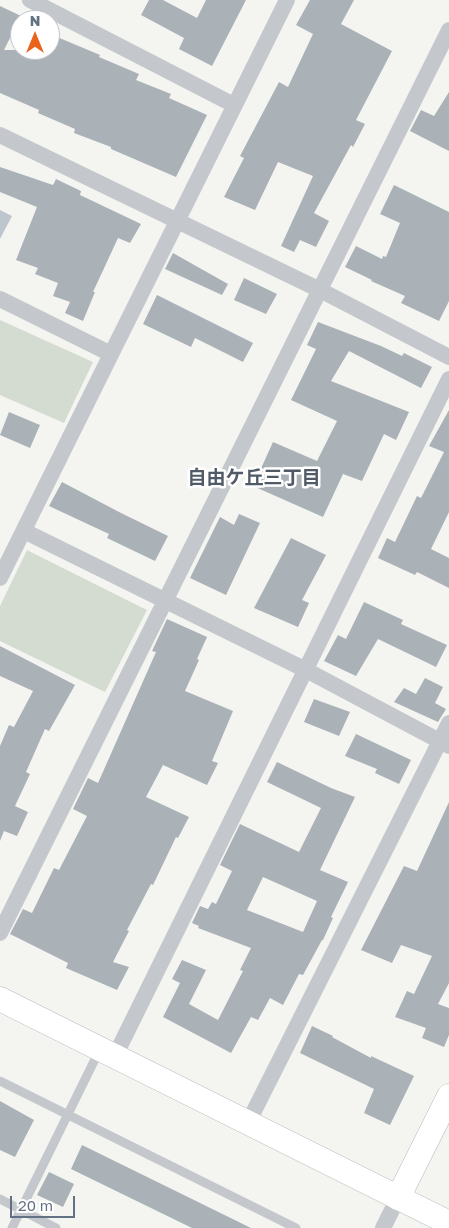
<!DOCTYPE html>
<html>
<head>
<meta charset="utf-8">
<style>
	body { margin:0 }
	#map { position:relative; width:449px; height:1228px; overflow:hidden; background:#f4f5f1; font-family:"Golos Text",sans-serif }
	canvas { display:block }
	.north { position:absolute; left:10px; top:10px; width:50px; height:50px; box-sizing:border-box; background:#fff; border:1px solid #c0c6cd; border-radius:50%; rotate:0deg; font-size:14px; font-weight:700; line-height:20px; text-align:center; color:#627183 }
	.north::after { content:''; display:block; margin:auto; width:18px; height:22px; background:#eb631a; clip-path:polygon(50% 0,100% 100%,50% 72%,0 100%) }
	.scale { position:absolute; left:10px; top:1196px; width:65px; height:22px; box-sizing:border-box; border:2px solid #627183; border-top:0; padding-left:6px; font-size:15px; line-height:18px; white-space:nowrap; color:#627183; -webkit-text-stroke:4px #fff; paint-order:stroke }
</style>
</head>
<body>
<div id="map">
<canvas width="449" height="1228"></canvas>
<div class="north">N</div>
<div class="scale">20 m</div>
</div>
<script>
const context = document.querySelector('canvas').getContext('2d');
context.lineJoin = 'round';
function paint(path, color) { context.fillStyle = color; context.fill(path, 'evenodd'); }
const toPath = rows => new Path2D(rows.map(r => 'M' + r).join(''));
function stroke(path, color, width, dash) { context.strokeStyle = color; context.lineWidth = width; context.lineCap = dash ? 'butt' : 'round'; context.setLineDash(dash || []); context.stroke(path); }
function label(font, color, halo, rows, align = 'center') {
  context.font = font + ' "Golos Text","Noto Sans JP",sans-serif'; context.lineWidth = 5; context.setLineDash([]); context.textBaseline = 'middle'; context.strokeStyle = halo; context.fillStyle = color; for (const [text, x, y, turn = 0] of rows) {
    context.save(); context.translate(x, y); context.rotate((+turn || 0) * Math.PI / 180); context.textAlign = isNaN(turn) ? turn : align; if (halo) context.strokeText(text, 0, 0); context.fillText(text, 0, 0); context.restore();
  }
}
paint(toPath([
	[0,320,93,362,64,423,0,395],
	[27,550,147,610,105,692,0,641,0,606]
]), '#d4dcd2');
paint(toPath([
	[0,210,12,216,0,239]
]), '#bdc6cd');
paint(toPath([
	[149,0,163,0,197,18,206,0,246,0,212,66,179,49,184,38,141,15],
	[310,0,354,0,341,24,392,51,356,120,365,124,353,147,351,145,314,213,329,221,316,247,300,240,294,252,281,246,313,176,278,162,255,210,224,197,244,158,240,156,279,82,288,87,313,34,296,25],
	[0,6,21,16,4,50,50,50,50,34,100,55,99,57,139,74,136,80,171,94,169,98,207,115,176,177,111,149,111,147,74,133,75,129,38,113,39,110,0,93],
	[449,92,449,151,410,131,421,110,434,116],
	[0,167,53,185,56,179,81,191,80,195,141,224,130,243,118,238,93,292,95,292,83,321,65,313,70,302,53,296,58,283,35,274,38,268,16,260,37,207,0,192],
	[394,185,449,212,449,301,439,321,401,303,405,296,371,281,372,280,345,267,356,246,382,259,383,256,386,257,400,223,380,214],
	[173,253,228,284,222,295,165,269],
	[244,278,277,294,266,314,234,300],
	[157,295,253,343,243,362,195,338,191,347,143,324],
	[318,322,381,346,402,356,404,353,432,367,421,388,349,351,331,381,409,412,396,440,384,434,362,481,343,474,323,517,253,486,273,442,317,461,337,421,291,400,316,349,307,345],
	[449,410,449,512,431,549,449,558,449,588,417,572,415,575,378,558,387,538,395,542,417,496,421,498,444,452,429,446],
	[9,412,40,425,30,448,0,435],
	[62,482,121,513,168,536,155,561,107,538,109,534,49,506],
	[239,514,260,523,226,595,190,578,220,517,234,525],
	[291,538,326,555,302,600,309,603,298,627,254,608],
	[364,602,403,620,401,624,447,645,436,667,378,639,356,676,324,661,338,635,346,639],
	[167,619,207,637,197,659,199,660,185,691,233,711,212,761,218,763,207,785,163,765,146,797,189,817,178,838,176,837,153,885,151,884,127,930,129,931,113,962,129,967,117,990,66,968,68,963,10,934,23,909,32,913,54,868,59,870,87,816,73,809,88,778,98,783,156,652,152,651],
	[0,646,75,685,49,731,45,729,26,772,30,774,15,806,28,812,17,836,4,831,0,841,0,746,9,725,14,727,33,691,0,676],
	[425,678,443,687,435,703,446,709,438,722,394,702,404,688,416,694],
	[314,699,350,712,339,736,304,722],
	[356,734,411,760,399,784,375,773,377,769,345,756],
	[277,762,331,788,355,797,320,870,348,882,331,917,333,918,323,940,322,940,303,975,299,974,283,1005,270,998,258,1020,251,1017,231,1053,163,1017,180,983,172,979,182,960,206,970,189,1004,218,1020,243,971,240,970,251,948,198,928,199,926,192,923,200,906,208,909,212,902,216,904,232,871,220,865,240,824,299,852,321,808,267,782],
	[263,877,317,901,303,932,247,910],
	[449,802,449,983,438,1004,449,1008,449,1035,444,1047,422,1038,426,1028,395,1017,407,991,414,994,432,956,401,945,392,963,361,950,404,866,417,871],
	[312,1026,333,1036,332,1037,371,1058,371,1056,414,1076,390,1125,364,1113,374,1089,300,1053],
	[0,1101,34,1120,15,1157,0,1150],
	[82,1145,251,1228,192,1228,71,1169],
	[49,1172,74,1184,63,1207,37,1195]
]), '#aab1b7');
const secondary = toPath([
	[0,999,449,1223],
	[398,1198,449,1096]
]);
stroke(secondary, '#b6babf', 25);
stroke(toPath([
	[0,1081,296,1228],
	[0,1199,56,1228],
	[12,1228,100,1049]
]), '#c4c7cb', 9);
stroke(toPath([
	[30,0,234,105],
	[0,135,320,290,449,357],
	[0,299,111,354],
	[24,531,306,670,449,746],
	[0,578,287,0],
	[0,933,449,30],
	[115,1056,449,379],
	[248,1123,449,723],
	[383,1228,398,1198]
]), '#c4c7cb', 16);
stroke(secondary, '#fff', 24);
label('bold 19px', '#515b68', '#fff', [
	["自由ケ丘三丁目",254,478]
]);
</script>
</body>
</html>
